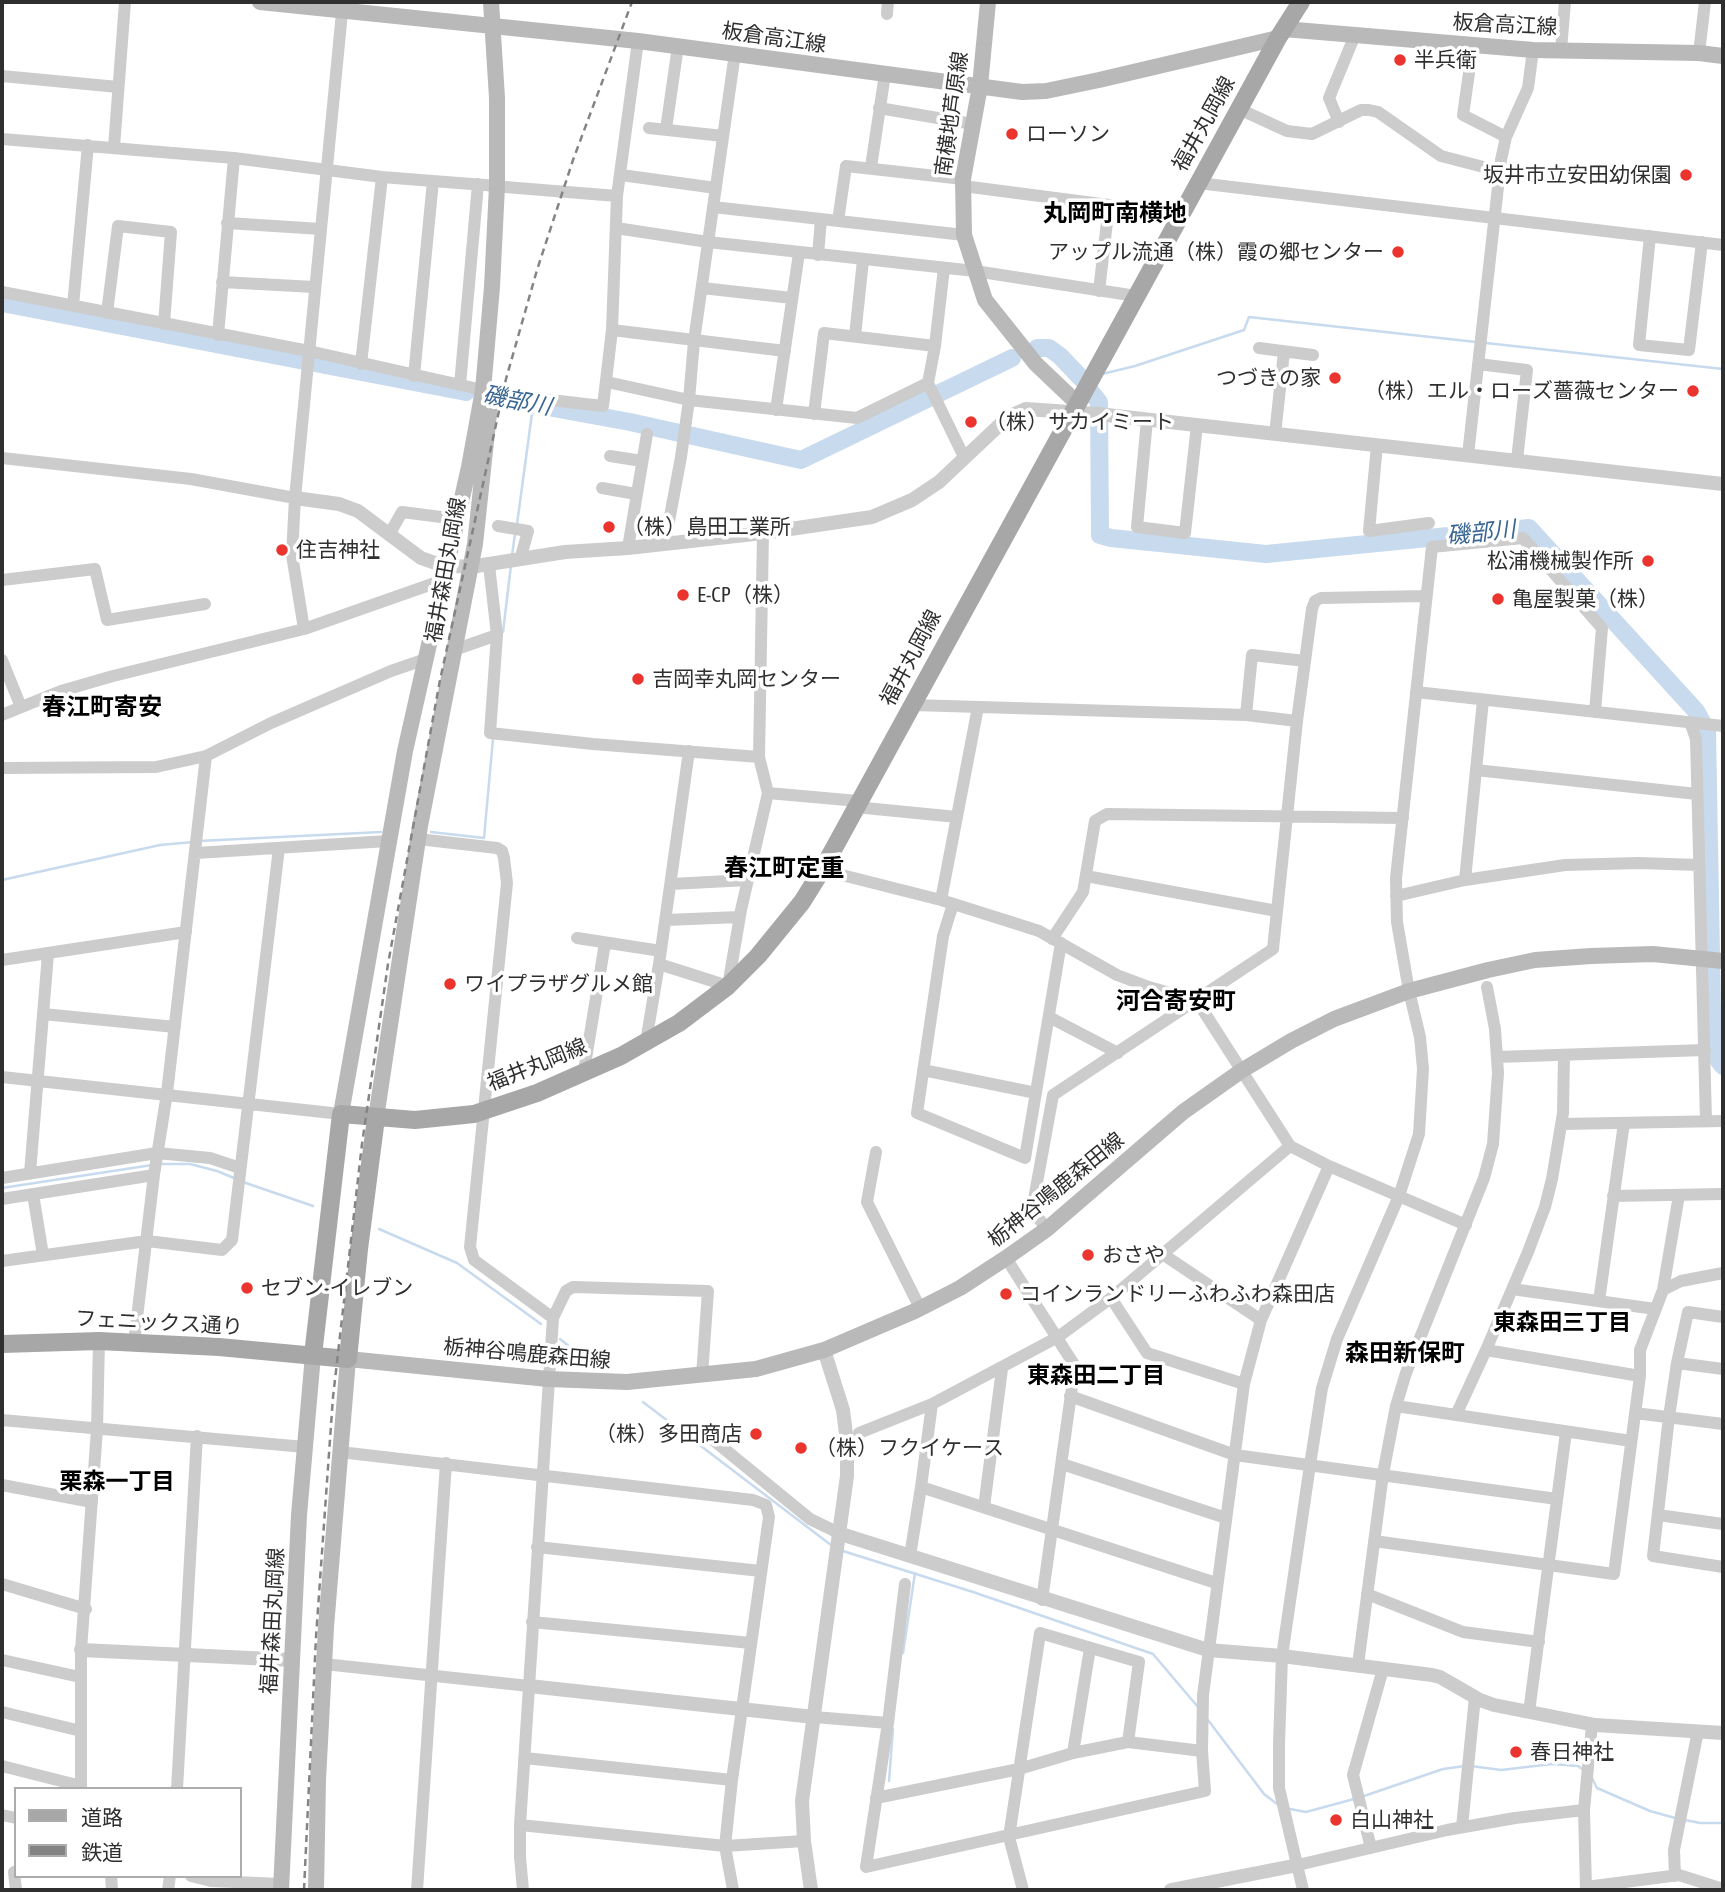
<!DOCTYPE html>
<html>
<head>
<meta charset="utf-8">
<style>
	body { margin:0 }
	#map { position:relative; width:1725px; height:1892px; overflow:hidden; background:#fff; font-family:"Asap Condensed","Noto Sans JP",sans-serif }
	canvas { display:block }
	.frame { position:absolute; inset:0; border:4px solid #2f2f2f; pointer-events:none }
	.legend { position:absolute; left:14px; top:1787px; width:228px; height:91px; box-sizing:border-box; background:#fff; border:2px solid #acacac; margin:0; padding:9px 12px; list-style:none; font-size:21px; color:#2f2f2f }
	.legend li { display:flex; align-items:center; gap:14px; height:35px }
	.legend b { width:35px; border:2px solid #acacac }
</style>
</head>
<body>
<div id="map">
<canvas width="1725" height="1892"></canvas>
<div class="frame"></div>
<ul class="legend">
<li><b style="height:9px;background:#a7a7a7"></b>道路</li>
<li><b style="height:9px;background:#848484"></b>鉄道</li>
</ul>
</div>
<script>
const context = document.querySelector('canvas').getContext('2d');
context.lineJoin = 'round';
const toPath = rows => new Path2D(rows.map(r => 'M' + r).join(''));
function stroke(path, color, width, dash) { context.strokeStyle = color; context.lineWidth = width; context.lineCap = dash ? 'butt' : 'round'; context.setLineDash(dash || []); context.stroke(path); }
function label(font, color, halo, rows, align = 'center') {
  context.font = font + ' "Asap Condensed","Noto Sans JP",sans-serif'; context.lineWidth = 7; context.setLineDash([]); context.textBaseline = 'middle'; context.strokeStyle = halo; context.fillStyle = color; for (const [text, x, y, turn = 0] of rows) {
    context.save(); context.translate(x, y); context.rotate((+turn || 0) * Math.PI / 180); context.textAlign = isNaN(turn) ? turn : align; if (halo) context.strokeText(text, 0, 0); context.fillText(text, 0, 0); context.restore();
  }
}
stroke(toPath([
	[1486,343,1723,369],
	[1102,374,1135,366,1244,330,1249,317,1476,342],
	[517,524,533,406],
	[512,555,515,534],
	[503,632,511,565],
	[431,832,484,838,493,739],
	[199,841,381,832],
	[2,880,160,845,193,842],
	[159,1164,190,1164,217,1171,234,1178],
	[243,1182,313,1206],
	[2,1188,152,1165],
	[379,1229,457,1263,541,1324],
	[560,1339,590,1363],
	[643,1402,831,1545],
	[843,1551,973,1592,1153,1654,1198,1707],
	[903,1653,915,1573],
	[1208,1720,1264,1794,1277,1804],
	[1471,1766,1501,1770,1552,1764,1578,1766,1582,1769],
	[1592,1778,1597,1788,1650,1811,1675,1818],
	[889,1781,893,1729],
	[1364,1796,1443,1769,1465,1766],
	[1290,1809,1306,1812,1354,1799],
	[1685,1820,1700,1823,1723,1823]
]), '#c8daed', 2.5);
stroke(toPath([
	[2,303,466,392],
	[1037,348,1049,348,1060,356,1082,379],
	[1091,392,1099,402,1100,535,1111,538,1266,554,1529,528,1696,711,1707,731,1712,1012,1714,1040,1719,1061,1723,1066],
	[493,397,630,422,801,460,1012,358]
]), '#c8daed', 18);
stroke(toPath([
	[887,14,888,2],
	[1473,45,1463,115,1506,137],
	[1561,50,1565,2],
	[1699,53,1705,2],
	[2,76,118,87],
	[879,108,973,124],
	[1239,109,1287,131,1312,134,1361,110,1369,110,1378,112,1441,156,1499,171],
	[1339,122,1329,98,1355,35],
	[649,128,723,136],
	[666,129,678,46],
	[2,139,234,158,382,177,497,186],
	[114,147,125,2],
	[871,167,885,74],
	[621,175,716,188],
	[1198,183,1723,245],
	[963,186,1109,205,1099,291],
	[505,187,617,196],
	[713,207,964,235],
	[838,221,846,166,963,179],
	[227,223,321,229],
	[616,228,708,242,975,271,1136,296],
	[1650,236,1639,345,1689,350,1702,242],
	[818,255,821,219],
	[944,268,935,346,928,383,964,457],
	[222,282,314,287],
	[702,288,792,298],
	[2,292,309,351,483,390],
	[73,306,88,145],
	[107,313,118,226,171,232,164,324],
	[612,330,785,351],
	[218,335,234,158],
	[855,336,863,260],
	[1259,348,1313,355],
	[361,364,382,177],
	[1478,364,1527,370,1517,460],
	[414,376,433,181],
	[607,382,689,400,857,418,928,383],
	[460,385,478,184],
	[491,391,506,395,603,406,612,330,617,196,638,41],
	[776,410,799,253],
	[814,414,824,333,935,346],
	[1147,420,1137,527,1185,533,1197,425],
	[1275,434,1284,352],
	[1377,445,1369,531,1429,523],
	[1468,455,1501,160,1506,137,1528,88,1533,50],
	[610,456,642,461],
	[2,458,191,479,295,498],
	[602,488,636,494],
	[498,526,528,531,520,560],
	[763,533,759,757,768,793,858,801],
	[389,535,402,512,441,517],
	[665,543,681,457,689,400,694,341,735,53],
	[628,548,647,434],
	[489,565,497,635,490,733,593,744,759,757],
	[2,580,95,569,107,620,205,604],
	[304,629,292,555,295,498,343,2],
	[454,650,497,635],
	[2,660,21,707],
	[1416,692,1723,726],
	[913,705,1246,715,1297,721],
	[2,715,61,691,113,676,304,629,435,583,443,584],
	[1246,715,1252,655,1305,661],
	[1690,722,1696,739,1706,1121],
	[689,751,659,964,728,986,741,910,768,793],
	[2,768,156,767,206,756,271,723,391,671,426,659],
	[1476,770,1697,794],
	[855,807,957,817],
	[418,839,497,848,502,851,504,858,507,883,470,1247,474,1260,553,1318],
	[196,853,388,841],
	[822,870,941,900,1014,923,1039,931,1117,975,1149,987,1197,1001,1290,1146,1329,1166,1466,1225],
	[1086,876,1277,911],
	[1465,880,1483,700],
	[671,884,748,880],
	[1396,896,1465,880,1565,865,1639,863,1699,865],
	[941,900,978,707],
	[953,904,943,936,917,1113,1025,1158,1061,943],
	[666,920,739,917],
	[577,938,661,951],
	[1052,939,1083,892,1095,821,1107,814,1403,818],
	[2,960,186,932],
	[43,1014,175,1027],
	[1049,1017,1118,1053],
	[646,1042,659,964],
	[1497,1057,1705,1050],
	[923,1070,1036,1093],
	[584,1071,605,943],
	[2,1077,341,1114],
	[1562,1124,1723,1121],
	[876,1152,867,1202,920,1308],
	[30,1173,48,954],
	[2,1178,157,1153,210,1158,240,1168],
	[33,1194,43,1255],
	[1613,1196,1723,1194],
	[2,1199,154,1175],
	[1047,1229,1032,1210,1053,1095,1273,949,1297,721,1312,609,1315,601,1321,598,1426,596],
	[1161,1253,1261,1320],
	[1006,1258,1075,1366,1042,1600],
	[2,1261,147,1241,222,1250,232,1240,279,848],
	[1512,1289,1655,1309],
	[1663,1290,1679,1195],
	[1111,1298,1147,1353,1244,1384],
	[1599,1301,1624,1123],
	[1723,1317,1688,1312,1677,1363,1669,1417,1653,1556,1723,1567],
	[134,1343,154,1175,167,1093,206,756],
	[1486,1350,1528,1252,1545,1207,1552,1179,1563,1113,1564,1055],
	[1677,1363,1723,1369],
	[1640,1376,1640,1350,1663,1290,1681,1281,1723,1273],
	[1070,1396,1235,1455,1557,1499],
	[1396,1406,1631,1441],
	[1635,1413,1723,1424],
	[2,1420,305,1447],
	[859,1433,932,1404],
	[706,1434,810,1519,841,1534],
	[340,1452,753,1500,766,1505,769,1517,732,1780,725,1846,733,1890],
	[1062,1464,1226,1518],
	[2,1485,92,1502],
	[984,1507,1002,1369],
	[1658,1515,1723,1524],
	[1374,1541,1614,1574,1640,1376,1486,1350,1456,1415],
	[537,1547,761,1571],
	[910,1556,921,1487],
	[1216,1583,921,1487,932,1404,1058,1337,1111,1298,1290,1146],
	[2,1584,86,1609],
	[905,1584,888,1723,866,1867,1205,1791,1202,1751,1203,1695,1244,1384,1261,1320,1329,1166],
	[1367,1594,1463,1632,1539,1642],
	[532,1622,751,1643],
	[2,1660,80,1677],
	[324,1664,529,1686],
	[1358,1665,1383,1474,1396,1406,1406,1373,1484,1178,1493,1144,1498,1073,1495,1029,1487,987],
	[2,1712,81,1731],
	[1529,1712,1566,1432],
	[814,1717,888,1723],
	[1073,1753,1090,1648],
	[525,1758,732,1780],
	[2,1766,81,1786],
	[81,1789,81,1650,97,1429,99,1341],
	[177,1789,197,1436],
	[876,1798,1019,1769,1073,1753,1128,1742,1202,1751],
	[2,1815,16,1818],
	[520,1825,725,1846,804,1841],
	[1462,1827,1475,1697],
	[1371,1848,1353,1775,1383,1669],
	[1298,1865,1447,1830,1515,1818,1584,1810],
	[14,1872,16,1890],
	[111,1876,112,1890],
	[191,1876,211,1881,281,1884],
	[1675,1876,1674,1850,1698,1731],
	[1586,1887,1679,1875,1723,1889],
	[168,1890,170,1876],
	[417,1890,446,1463],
	[523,1890,520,1857,520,1825,553,1318,566,1291,573,1287,708,1291,702,1375],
	[1023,1890,1009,1837,1040,1633,1139,1662,1128,1742],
	[1303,1890,1279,1788,1279,1744,1282,1656,1310,1465,1322,1388,1337,1339,1399,1196,1419,1134,1423,1069,1420,1037,1409,991,1397,922,1396,878,1432,547,1523,538,1602,628,1595,712],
	[1586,1890,1584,1810,1592,1724]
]), '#ccc', 12);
stroke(toPath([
	[295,498,339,504,358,511,421,558,441,565,470,567,565,552,628,548,763,533,872,517,912,500,939,482,1008,417,1026,409,1098,414,1723,484],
	[841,1534,1208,1650,1282,1656,1432,1675,1440,1677,1480,1700,1494,1705,1595,1725,1723,1733],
	[81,1650,292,1660],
	[529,1686,814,1717],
	[811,1890,804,1841,802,1801,847,1476,847,1442,843,1410,824,1350],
	[1171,1890,1298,1865]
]), '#ccc', 14);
stroke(toPath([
	[260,2,638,41,1022,92,1046,91,1099,80,1278,38],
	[988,2,980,86,963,179,964,235,985,300,1036,364,1077,403],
	[1284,29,1533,50,1699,53,1723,56],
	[341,1114,405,751,469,467,483,390,492,287,497,186,497,98,491,2],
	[376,1118,420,826,475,544,490,405],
	[281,1890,299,1515,313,1355],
	[316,1890,318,1780,326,1627,348,1359,548,1379,627,1382,756,1369,824,1350,915,1311,960,1288,1006,1258,1047,1229,1183,1112,1241,1071,1291,1041,1334,1019,1409,991,1488,970,1535,960,1591,956,1653,954,1723,961]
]), '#b9b9b9', 16);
stroke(toPath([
	[2,1344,99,1341,219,1347,348,1359,359,1249,376,1118],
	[313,1355,341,1114,415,1120,474,1114,537,1093,621,1056,679,1023,728,986,758,956,802,902,822,870,1278,38,1301,2]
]), '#a7a7a7', 18);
stroke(toPath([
	[304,1890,316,1637,333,1397,362,1144,388,964,440,680,506,379,537,270,573,160,632,2]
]), '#848484', 2.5, [7, 5]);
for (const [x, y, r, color] of [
	[1400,60,7,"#ea342d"],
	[1012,134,7,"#ea342d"],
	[1686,175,7,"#ea342d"],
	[1398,252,7,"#ea342d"],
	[1335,378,7,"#ea342d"],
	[1693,391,7,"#ea342d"],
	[971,422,7,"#ea342d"],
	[609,527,7,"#ea342d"],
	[282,550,7,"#ea342d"],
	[1648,561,7,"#ea342d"],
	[683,595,7,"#ea342d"],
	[1498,599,7,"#ea342d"],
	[638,679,7,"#ea342d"],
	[450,984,7,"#ea342d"],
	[1088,1255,7,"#ea342d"],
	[247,1288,7,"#ea342d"],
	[1006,1294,7,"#ea342d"],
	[756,1434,7,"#ea342d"],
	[801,1448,7,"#ea342d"],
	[1516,1752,7,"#ea342d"],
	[1336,1820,7,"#ea342d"]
]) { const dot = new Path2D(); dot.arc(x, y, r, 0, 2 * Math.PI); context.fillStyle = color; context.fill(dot); stroke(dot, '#fff', 2.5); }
label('21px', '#2f2f2f', '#fff', [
	["板倉高江線",1505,25,3],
	["板倉高江線",774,38,8],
	["南横地芦原線",952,114,-82],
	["福井丸岡線",1204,124,-61],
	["福井森田丸岡線",446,570,-80],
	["福井丸岡線",911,658,-62],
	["福井丸岡線",537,1065,-22],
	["栃神谷鳴鹿森田線",1056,1190,-39],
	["フェニックス通り",159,1323,3],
	["栃神谷鳴鹿森田線",527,1354,5],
	["福井森田丸岡線",273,1621,-87]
]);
label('21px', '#2f2f2f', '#fff', [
	["半兵衛",1414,60],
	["ローソン",1026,134],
	["坂井市立安田幼保園",1672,175,"right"],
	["アップル流通（株）霞の郷センター",1384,252,"right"],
	["つづきの家",1321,378,"right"],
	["（株）エル・ローズ薔薇センター",1679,391,"right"],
	["（株）サカイミート",985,422],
	["（株）島田工業所",623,527],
	["住吉神社",296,550],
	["松浦機械製作所",1634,561,"right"],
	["E-CP（株）",697,595],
	["亀屋製菓（株）",1512,599],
	["吉岡幸丸岡センター",652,679],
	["ワイプラザグルメ館",464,984],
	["おさや",1102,1255],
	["セブン-イレブン",261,1288],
	["コインランドリーふわふわ森田店",1020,1294],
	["（株）多田商店",742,1434,"right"],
	["（株）フクイケース",815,1448],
	["春日神社",1530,1752],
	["白山神社",1350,1820]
], 'left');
label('italic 23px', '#3a6693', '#fff', [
	["磯部川",517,401,11],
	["磯部川",1481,533,-6]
]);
label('bold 23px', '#000', '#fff', [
	["東森田三丁目",1562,1323],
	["東森田二丁目",1096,1376],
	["栗森一丁目",117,1482]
]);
label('bold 24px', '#000', '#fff', [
	["丸岡町南横地",1115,213],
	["春江町寄安",102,707],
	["春江町定重",784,868],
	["河合寄安町",1176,1001],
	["森田新保町",1405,1353]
]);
</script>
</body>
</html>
